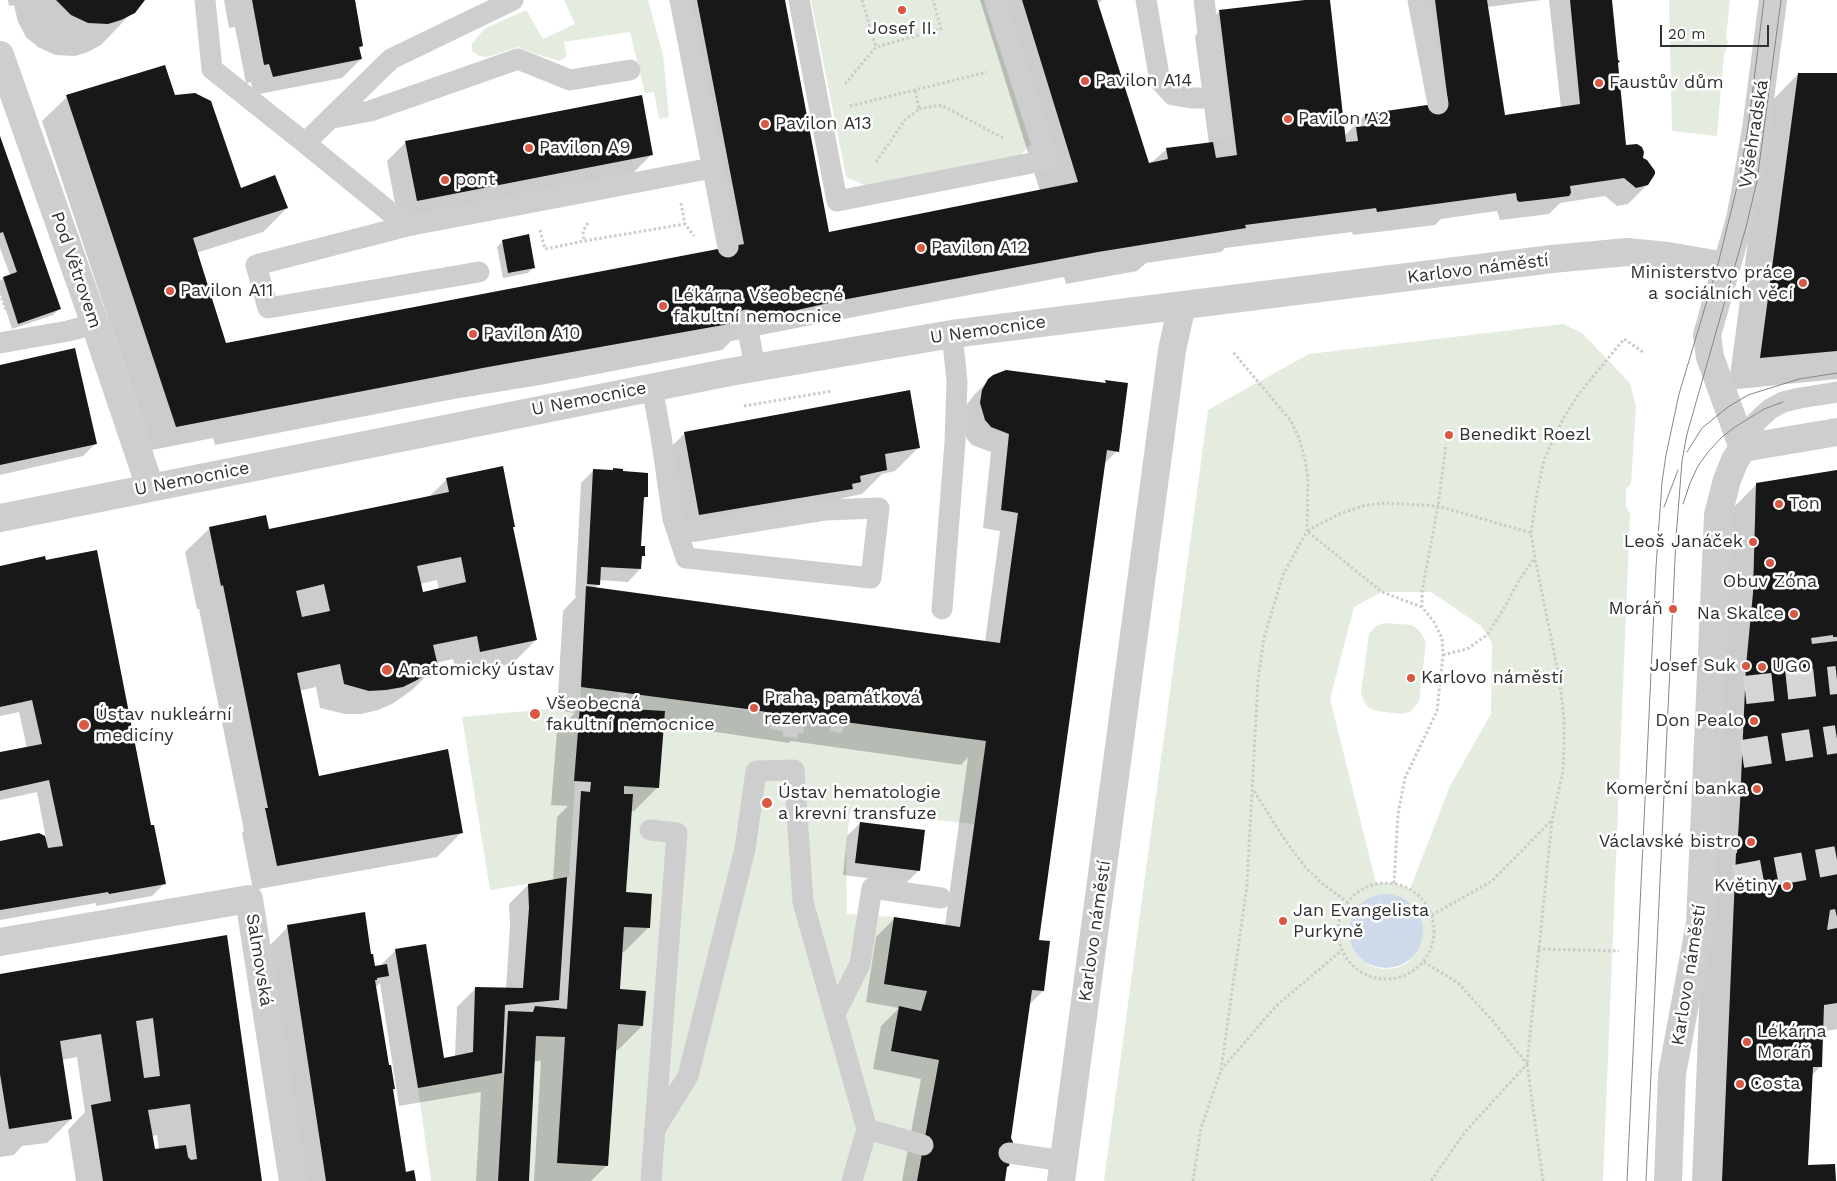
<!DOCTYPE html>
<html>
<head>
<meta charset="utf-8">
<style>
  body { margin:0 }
  #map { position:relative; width:1837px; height:1181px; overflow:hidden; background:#fff; font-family:"Work Sans",sans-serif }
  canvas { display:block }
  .scale { position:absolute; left:1660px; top:25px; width:109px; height:22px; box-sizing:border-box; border:2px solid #313131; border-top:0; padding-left:6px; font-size:15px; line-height:18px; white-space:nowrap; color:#313131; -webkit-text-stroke:4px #fff; paint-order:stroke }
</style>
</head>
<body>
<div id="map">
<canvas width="1837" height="1181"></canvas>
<div class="scale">20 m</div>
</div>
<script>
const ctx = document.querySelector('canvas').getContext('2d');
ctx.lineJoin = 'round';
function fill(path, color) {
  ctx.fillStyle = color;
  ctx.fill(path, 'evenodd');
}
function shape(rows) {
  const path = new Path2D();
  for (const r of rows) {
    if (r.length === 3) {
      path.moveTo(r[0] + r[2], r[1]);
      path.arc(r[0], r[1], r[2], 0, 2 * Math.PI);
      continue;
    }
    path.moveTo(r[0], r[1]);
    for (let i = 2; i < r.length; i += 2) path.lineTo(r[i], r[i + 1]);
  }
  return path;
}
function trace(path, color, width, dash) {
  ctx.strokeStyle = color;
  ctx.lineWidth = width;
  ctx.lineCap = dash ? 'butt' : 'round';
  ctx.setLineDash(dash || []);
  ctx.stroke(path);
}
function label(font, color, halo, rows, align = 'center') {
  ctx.font = font + ' "Work Sans",sans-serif';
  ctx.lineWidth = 5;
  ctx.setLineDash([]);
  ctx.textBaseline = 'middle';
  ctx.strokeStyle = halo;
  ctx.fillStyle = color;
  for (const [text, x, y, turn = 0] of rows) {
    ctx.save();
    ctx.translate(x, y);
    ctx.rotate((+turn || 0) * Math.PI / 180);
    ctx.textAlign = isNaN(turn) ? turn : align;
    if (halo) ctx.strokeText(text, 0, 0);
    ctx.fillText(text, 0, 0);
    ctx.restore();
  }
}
fill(shape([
  [564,0,648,0,663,55,669,117,659,119,654,92,645,93,630,32,564,42,567,56,560,61,533,53,518,47,488,57,479,56,472,51,472,44,484,29,526,10,543,39,575,24],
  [811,0,984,0,1031,144,1018,158,871,188,846,177],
  [1669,0,1730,0,1726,38,1728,42,1724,55,1717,136,1672,131],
  [1563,324,1582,333,1630,383,1636,407,1631,484,1626,489,1626,506,1630,514,1603,1181,1104,1181,1208,410,1309,354],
  [1382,592,1431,592,1481,626,1492,643,1491,714,1450,786,1410,889,1394,883,1376,883,1330,699,1354,607],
  [1394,895,1405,899,1414,907,1416,953,1407,963,1396,968,1383,969,1370,966,1348,936,1349,924,1353,913],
  [1385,623,1412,625,1419,630,1426,642,1419,702,1410,712,1401,714,1377,711,1369,708,1364,702,1361,693,1369,634,1376,626],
  [581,687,619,691,618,698,625,698,627,692,772,714,770,729,783,731,783,736,797,738,798,733,803,733,805,718,814,719,815,718,831,720,830,731,842,733,844,722,986,741,975,824,850,812,846,850,847,914,894,917,927,991,921,1011,899,1006,891,1050,939,1060,917,1181,529,1181,536,1036,565,1037,557,1163,608,1165,618,1024,643,1026,646,991,620,989,624,927,649,928,652,895,626,892,633,795,624,794,624,786,659,787,665,711,580,706,569,877,490,890,462,717,580,706],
  [505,1072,498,1181,431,1181,418,1088]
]), '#e4ece0');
fill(shape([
  [1386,931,37]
]), '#ced9ea');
fill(shape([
  [8,0,144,0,101,45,88,52,75,56,55,55,38,47,26,37,18,22,14,5,9,6],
  [224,0,353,0,362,46,359,49,361,59,342,78,254,95,251,82,246,83,235,27,229,28],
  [675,0,783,0,828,234,1040,191,980,0,1102,0,1097,5,1147,166,1167,149,1209,144,1195,36,1219,12,1315,0,1328,0,1344,136,1365,115,1428,106,1415,0,1542,0,1487,7,1504,117,1561,108,1549,0,1611,0,1625,146,1641,159,1647,185,1628,204,1617,206,1605,196,1560,203,1549,214,1526,217,1500,220,1497,211,1441,219,1435,225,1353,235,1352,232,1225,248,1221,252,1146,263,1137,271,1066,284,1064,277,817,324,731,341,722,350,540,385,454,399,215,445,213,438,152,450,42,121,67,97,164,67,174,96,240,190,287,208,263,232,196,253,225,346,723,249],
  [1798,74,1837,75,1837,379,1728,390,1766,107],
  [0,139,59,309,53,315,12,329,0,292,0,281,3,278,10,275,0,248],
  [406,142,652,154,633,173,398,219,387,161],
  [503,241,534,267,528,273,503,278,497,247],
  [0,366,95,444,83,456,0,475],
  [993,376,1104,384,1106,382,1117,451,1103,465,1038,941,1043,991,1029,1005,1003,1181,902,1181,921,1079,873,1069,881,1026,899,1008,866,1002,876,937,894,919,945,926,968,757,961,765,791,741,789,743,663,724,658,787,634,811,630,811,625,893,648,928,624,952,621,952,619,990,642,1026,618,1050,615,1050,607,1165,591,1181,534,1181,541,1061,533,1061,527,1181,476,1181,481,1092,399,1106,380,983,375,988,405,1173,415,1181,305,1181,264,951,288,927,370,956,374,968,379,967,396,950,443,1060,455,1057,457,1007,476,988,506,989,510,927,509,904,528,885,553,881,557,817,568,806,551,805,557,731,575,713,557,710,563,611,577,596,575,596,581,483,594,470,647,496,643,501,640,547,643,556,641,558,640,569,628,582,599,580,598,585,595,588,985,642,1000,531,983,528,991,452,972,445,967,439,962,422,963,410,974,395],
  [685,433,919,447,895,471,882,474,862,494,843,498,835,505,676,539,661,457],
  [1837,471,1837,1029,1822,1032,1821,1066,1811,1076,1807,1167,1835,1181,1692,1181,1704,886,1724,517,1756,485],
  [447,479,512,527,536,640,512,664,457,675,453,659,436,663,436,666,412,690,392,704,378,710,361,714,345,714,320,708,316,687,299,691,318,777,461,833,437,857,253,890,242,833,244,831,199,609,197,609,185,552,210,528,268,531,428,498],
  [437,580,439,589,422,593,420,584],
  [0,567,164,884,152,896,96,906,96,903,0,920,0,842,39,834,46,838,37,792,0,800,0,753,27,748,19,712,0,716],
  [860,823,919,870,906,883,843,875,847,836],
  [126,954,261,1181,76,1181,68,1130,85,1112,77,1057,62,1060,71,1119,47,1143,22,1146,14,1155,0,1157,0,975],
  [157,1135,159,1150,154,1152,151,1136]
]), '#0003');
fill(shape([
  [56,0,145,0,135,13,121,20,108,24,88,23,71,15],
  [252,0,355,0,363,46,359,47,362,59,273,77,269,64,264,65],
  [697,0,785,0,829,232,1078,182,1022,0,1097,0,1149,163,1168,159,1166,148,1213,142,1216,158,1237,155,1219,10,1305,0,1330,0,1346,142,1358,141,1356,127,1366,126,1365,114,1448,102,1435,0,1487,0,1505,115,1580,104,1570,0,1612,0,1618,60,1620,61,1618,63,1626,145,1637,144,1642,147,1644,152,1643,158,1647,160,1655,171,1655,174,1648,185,1636,188,1624,178,1570,186,1571,193,1569,196,1546,199,1519,202,1517,200,1516,193,1377,212,1376,208,1245,225,1246,228,1098,252,842,300,757,319,488,367,176,427,66,95,165,65,175,95,195,93,211,101,241,188,275,175,288,208,193,238,226,343,744,244],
  [1798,73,1837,73,1837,351,1760,358],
  [642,95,653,155,417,201,405,141],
  [0,136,61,309,18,324,3,277,17,272,3,232,0,233],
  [529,234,535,268,508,273,502,240],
  [75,348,97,444,0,465,0,365],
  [1006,370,1106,383,1105,380,1128,383,1119,452,1107,450,1039,940,1050,941,1044,991,1032,990,1011,1138,1013,1142,1009,1166,1007,1167,1005,1181,917,1181,939,1060,891,1051,899,1006,921,1011,927,991,884,984,894,917,960,927,986,741,815,718,814,720,754,710,581,687,586,586,1000,643,1018,513,1001,510,1009,434,991,427,985,420,980,403,982,390,988,379,993,375],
  [910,390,920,448,885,454,887,470,860,476,861,482,852,484,853,489,699,515,684,432],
  [503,466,515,527,513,527,537,640,480,652,477,636,433,645,438,666,417,680,403,687,386,690,369,691,344,684,340,664,297,673,319,776,448,749,463,833,277,866,265,808,268,808,223,585,221,586,209,527,266,515,269,529,449,492,446,478],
  [461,557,466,582,423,592,417,566],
  [324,584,330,611,302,617,296,591],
  [613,468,623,469,623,471,648,473,648,497,644,497,641,546,645,546,645,556,642,556,641,569,601,567,600,585,587,584,593,469,613,470],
  [1837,470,1837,637,1833,637,1833,635,1811,638,1812,644,1837,641,1837,917,1835,909,1830,910,1827,930,1837,928,1837,1003,1824,1005,1822,1067,1813,1067,1808,1165,1835,1164,1836,1181,1722,1181,1736,853,1737,853,1740,803,1746,666,1753,593,1756,483],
  [97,550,151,825,154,825,166,884,109,894,108,892,0,910,0,841,39,833,45,836,48,848,63,846,49,780,0,791,0,752,42,744,32,700,0,707,0,566,45,556,46,560],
  [580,706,665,711,659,788,624,786,624,794,633,794,626,892,652,894,650,928,624,927,620,989,646,991,643,1026,618,1024,608,1166,557,1163,565,1037,536,1036,529,1181,498,1181,508,1011,533,1012,535,1006,567,1009,581,791,590,792,591,782,574,781],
  [860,822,925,830,920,871,855,863],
  [567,877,559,1000,505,1005,502,1073,418,1088,395,949,426,944,444,1058,473,1052,475,987,523,988,529,908,528,884],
  [365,912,371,954,373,954,375,966,387,964,389,976,377,978,377,980,375,980,389,1065,391,1065,395,1089,393,1089,406,1172,414,1170,416,1181,326,1181,287,925],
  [227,935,262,1181,103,1181,91,1105,111,1101,101,1034,60,1041,72,1119,9,1129,0,1074,0,974],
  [153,1018,160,1076,144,1078,136,1021],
  [190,1104,197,1159,191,1160,188,1157,186,1145,155,1149,148,1110]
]), '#181818');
trace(shape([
  [1745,690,1837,680],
  [1742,754,1837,739],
  [1735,879,1837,860]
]), '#d6d6d6', 28, [28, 14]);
trace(shape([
  [862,0,876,47],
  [845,84,876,47,941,29,933,0],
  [850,106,987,72],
  [919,109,941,105,1003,138],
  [876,162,905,120,919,109,915,90],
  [1546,199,1546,206],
  [681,203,685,224,694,236],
  [588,223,583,231,584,241,685,224],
  [540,230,545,249,584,241],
  [0,293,6,311],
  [786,322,860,302],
  [744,406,832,391],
  [1422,607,1382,592,1307,531,1339,514,1366,505,1385,503,1438,506,1531,533],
  [1443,655,1467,649,1487,635,1504,608,1518,582,1534,559],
  [1254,791,1285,840,1305,867,1323,884,1347,902],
  [1386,931,48],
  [1394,883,1398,814,1405,778,1437,711,1443,655,1442,638,1434,622,1422,607,1422,592,1438,506,1446,444],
  [1432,915,1492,881,1551,821],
  [1538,949,1619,951],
  [1424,962,1458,983,1492,1020,1527,1064,1465,1132,1431,1181],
  [1221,1070,1276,1006,1341,951],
  [1193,1181,1201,1128,1221,1070,1247,885,1258,679,1264,638,1283,575,1307,531,1308,478,1305,459,1299,438,1291,421,1233,352],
  [1543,1181,1527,1064,1552,821,1563,771,1564,747,1564,717,1559,677,1535,558,1531,533,1537,493,1544,460,1564,417,1578,395,1624,339,1643,352]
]), '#cbcbcb', 3, [2.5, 2.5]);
trace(shape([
  [205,0,212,69,305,143,391,59,513,0],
  [680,0,728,247],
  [799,0,837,201,1047,160,995,0],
  [1146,0,1160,81,1173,95,1191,98,1216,98],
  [1204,0,1220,130],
  [1418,0,1438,104],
  [333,118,370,111,518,59,570,80,630,70],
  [305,143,407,226],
  [479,272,268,308,256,265,407,226,712,168],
  [746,320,755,367],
  [0,343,68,331,95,324],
  [652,387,661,436,673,519,686,558,871,578,879,508,826,510,678,534],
  [1743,448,1756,422,1770,409,1783,402,1800,398,1837,392],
  [942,609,955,442,957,381,952,334],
  [650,830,677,833,651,1181],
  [835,1014,860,964,872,888,941,898],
  [654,1131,688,1076,745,849,756,771,794,770,803,902,867,1129,923,1145],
  [1009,1153,1064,1161],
  [852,1181,867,1129]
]), '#cecece', 21);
trace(shape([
  [0,55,95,324,150,487],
  [1743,448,1837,432],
  [0,518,730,372,952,334,1552,259,1627,252,1668,256,1726,266],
  [0,942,249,899,293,1181],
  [1061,1181,1172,350,1182,305]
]), '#cecece', 28);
trace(shape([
  [1668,1181,1672,1074,1700,923,1718,515,1727,480,1735,460,1743,448,1710,357,1707,335,1740,219,1745,193,1756,129,1773,0]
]), '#cecece', 28);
trace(shape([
  [1687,452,1702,428,1728,407,1748,395,1799,379,1837,373],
  [1683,504,1690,483,1698,466,1708,452,1722,437,1735,427,1764,409,1783,402],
  [1664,507,1678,470],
  [1627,1181,1656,567,1662,482,1666,455,1679,394,1718,264,1740,175,1748,128,1764,0],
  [1646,1181,1676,538,1682,461,1687,434,1746,227,1757,181,1781,0]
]), '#868686', 1);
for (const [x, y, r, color] of [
  [902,10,5,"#d85843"],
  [1085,81,5,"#d85843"],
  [1599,83,5,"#d85843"],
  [1288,119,5,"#d85843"],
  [765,124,5,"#d85843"],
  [529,148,5,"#d85843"],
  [445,180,5,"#d85843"],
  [921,248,5,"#d85843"],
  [1803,283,5,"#d85843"],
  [170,291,5,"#d85843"],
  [663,306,5,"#d85843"],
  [473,334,5,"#d85843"],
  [1449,435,5,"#d85843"],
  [1779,504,5,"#d85843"],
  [1753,542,5,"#d85843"],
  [1770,563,5,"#d85843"],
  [1673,609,5,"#d85843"],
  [1794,614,5,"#d85843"],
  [1746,666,5,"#d85843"],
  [1762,667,5,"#d85843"],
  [387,670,6,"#d85843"],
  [1411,678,5,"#d85843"],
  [754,708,5,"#d85843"],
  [535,714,6,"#d85843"],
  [1754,721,5,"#d85843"],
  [84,725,6,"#d85843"],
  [1757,789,5,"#d85843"],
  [767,803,6,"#d85843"],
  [1751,842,5,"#d85843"],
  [1787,886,5,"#d85843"],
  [1283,921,5,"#d85843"],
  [1747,1042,5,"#d85843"],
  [1740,1084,5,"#d85843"]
]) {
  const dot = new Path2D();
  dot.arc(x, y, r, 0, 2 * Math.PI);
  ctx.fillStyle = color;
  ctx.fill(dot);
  trace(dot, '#fff', 2);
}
label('18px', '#313131', '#fff', [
  ["Josef II.",902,29,"center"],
  ["Pavilon A14",1095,81],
  ["Faustův dům",1609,83],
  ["Pavilon A2",1298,119],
  ["Pavilon A13",775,124],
  ["Pavilon A9",539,148],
  ["pont",455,180],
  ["Pavilon A12",931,248],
  ["Ministerstvo práce",1793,273,"right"],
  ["a sociálních věcí",1793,294,"right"],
  ["Pavilon A11",180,291],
  ["Lékárna Všeobecné",673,296],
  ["fakultní nemocnice",673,317],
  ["Pavilon A10",483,334],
  ["Benedikt Roezl",1459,435],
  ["Ton",1789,504],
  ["Leoš Janáček",1743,542,"right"],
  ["Obuv Zóna",1770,582,"center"],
  ["Moráň",1663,609,"right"],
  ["Na Skalce",1784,614,"right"],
  ["Josef Suk",1736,666,"right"],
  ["UGO",1772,667],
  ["Anatomický ústav",398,670],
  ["Karlovo náměstí",1421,678],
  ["Praha, památková",764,698],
  ["rezervace",764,719],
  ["Všeobecná",546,704],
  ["fakultní nemocnice",546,725],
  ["Ústav nukleární",95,715],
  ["medicíny",95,736],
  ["Don Pealo",1744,721,"right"],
  ["Komerční banka",1747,789,"right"],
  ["Ústav hematologie",778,793],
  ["a krevní transfuze",778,814],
  ["Václavské bistro",1741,842,"right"],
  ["Květiny",1777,886,"right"],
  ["Jan Evangelista",1293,911],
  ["Purkyně",1293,932],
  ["Lékárna",1757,1032],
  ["Moráň",1757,1053],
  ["Costa",1750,1084]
], 'left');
label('18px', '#313131', '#fff', [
  ["Vyšehradská",1754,134,-81],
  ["Karlovo náměstí",1478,269,-7],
  ["Pod Větrovem",76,270,71],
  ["U Nemocnice",988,330,-8],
  ["U Nemocnice",589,399,-11],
  ["U Nemocnice",192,479,-11],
  ["Karlovo náměstí",1095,931,-82],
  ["Salmovská",259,960,81],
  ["Karlovo náměstí",1689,975,-81]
]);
</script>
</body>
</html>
